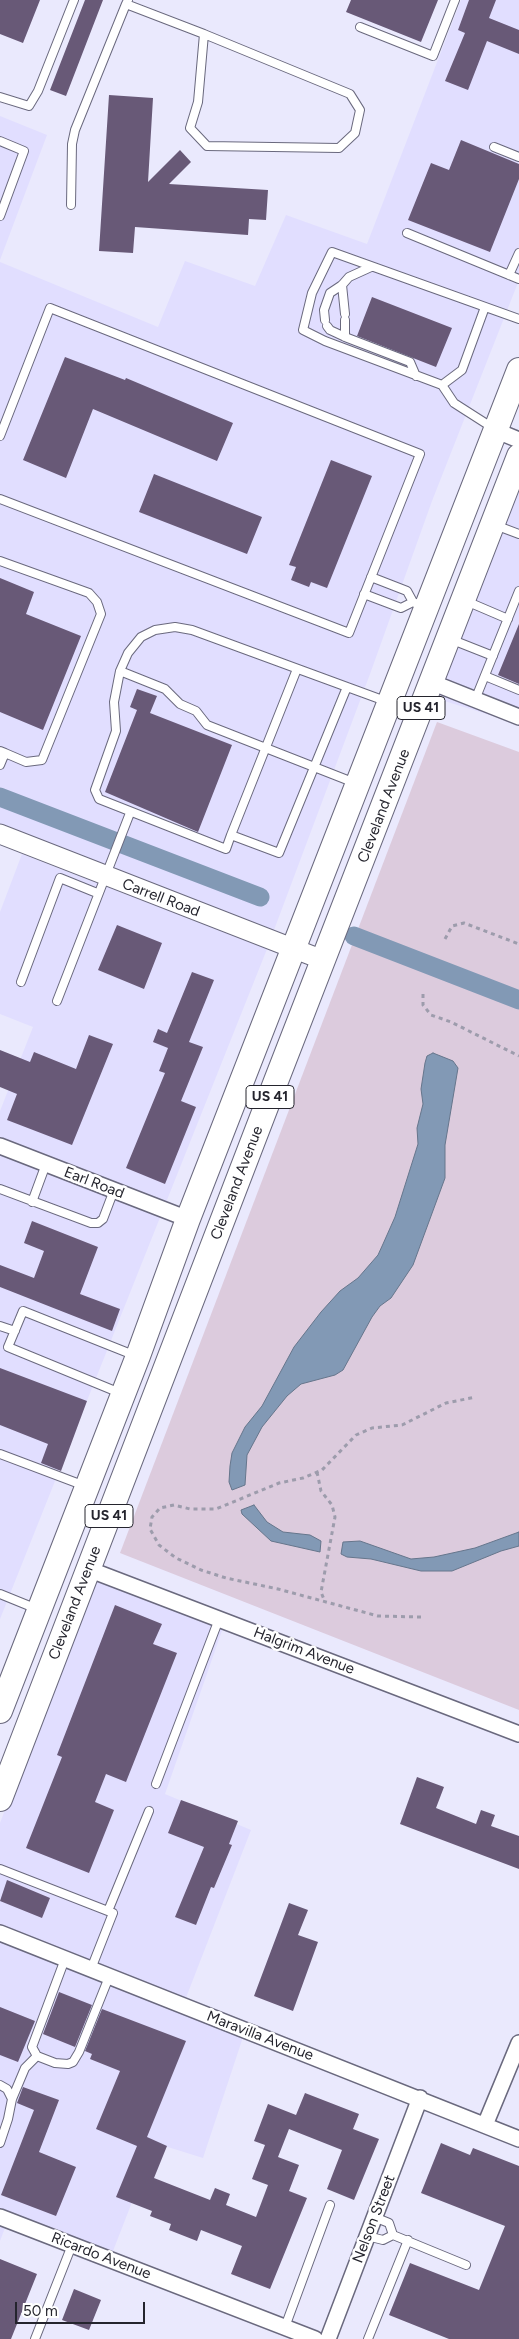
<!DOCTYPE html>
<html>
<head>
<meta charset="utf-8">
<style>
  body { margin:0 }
  #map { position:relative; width:519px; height:2339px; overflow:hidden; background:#eae9fd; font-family:Figtree,sans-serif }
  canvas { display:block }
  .scale { position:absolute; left:15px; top:2302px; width:130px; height:22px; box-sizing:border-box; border:2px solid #24242d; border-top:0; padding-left:6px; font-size:15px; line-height:18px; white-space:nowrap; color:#24242d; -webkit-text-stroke:4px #fff; paint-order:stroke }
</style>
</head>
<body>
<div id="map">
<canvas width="519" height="2339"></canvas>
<div class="scale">50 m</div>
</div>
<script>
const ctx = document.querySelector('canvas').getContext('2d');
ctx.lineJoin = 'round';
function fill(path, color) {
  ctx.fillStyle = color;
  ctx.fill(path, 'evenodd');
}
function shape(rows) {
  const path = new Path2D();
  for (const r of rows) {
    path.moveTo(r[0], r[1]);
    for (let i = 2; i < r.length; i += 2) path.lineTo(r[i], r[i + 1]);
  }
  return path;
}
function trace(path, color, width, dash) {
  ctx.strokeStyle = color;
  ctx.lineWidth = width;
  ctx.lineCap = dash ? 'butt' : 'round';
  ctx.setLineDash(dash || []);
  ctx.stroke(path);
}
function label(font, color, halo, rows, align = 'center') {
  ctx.font = font + ' Figtree,sans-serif';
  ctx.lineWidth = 5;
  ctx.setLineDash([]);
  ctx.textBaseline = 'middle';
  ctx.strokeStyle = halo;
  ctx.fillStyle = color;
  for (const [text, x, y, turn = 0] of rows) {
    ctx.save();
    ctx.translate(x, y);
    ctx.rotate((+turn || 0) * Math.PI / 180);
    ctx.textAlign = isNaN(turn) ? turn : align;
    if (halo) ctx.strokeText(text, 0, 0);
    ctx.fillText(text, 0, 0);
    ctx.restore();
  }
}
fill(shape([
  [461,0,519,0,519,280,432,501,370,674,274,930,0,824,0,262,158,327,185,261,255,286,286,215,367,244],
  [0,116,47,135,0,260],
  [519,489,519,724,438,699],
  [22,854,267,949,0,1619,0,1111,33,1027,0,1014,0,912],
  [98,1574,225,1622,165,1794,251,1830,182,2008,244,2034,203,2158,155,2143,113,2251,9,2217,0,2241,0,1823,67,1646]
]), '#e1deff');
fill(shape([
  [437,722,519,752,519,1710,120,1553]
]), '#dccbdd');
const water = shape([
  [433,1053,453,1061,458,1068,445,1145,445,1178,413,1265,391,1298,380,1306,372,1317,343,1370,335,1375,301,1384,287,1396,262,1427,247,1455,245,1485,232,1490,229,1482,230,1466,232,1453,245,1427,262,1406,294,1347,321,1312,340,1291,358,1278,378,1255,383,1244,395,1217,418,1144,417,1128,423,1104,421,1089,425,1063,427,1056,433,1053],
  [254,1505,267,1522,283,1532,310,1535,321,1541,320,1552,271,1541,242,1514,241,1510,254,1505],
  [519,1532,519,1546,501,1551,452,1571,421,1571,371,1559,347,1557,341,1554,343,1542,360,1541,411,1559,434,1557,475,1548,519,1532]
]);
fill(water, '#8299b5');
trace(water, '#66768c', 1);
trace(shape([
  [0,797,260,897],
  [354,936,519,1000]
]), '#8299b5', 19);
fill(shape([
  [0,0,40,0,23,43,0,34],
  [85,0,103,0,66,96,50,90],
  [351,0,438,0,421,42,346,12],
  [469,0,496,0,489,18,519,30,519,54,487,41,468,90,445,81,465,33,458,30],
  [109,95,153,98,148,182,180,150,191,162,169,184,268,190,266,220,249,219,248,235,135,227,133,253,99,251],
  [461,140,519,164,519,179,490,252,408,220,431,163,449,170],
  [372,297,452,328,436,367,357,336],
  [65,357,125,380,126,378,233,423,217,461,93,409,66,478,23,460],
  [331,460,372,476,327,588,311,582,309,587,291,580,296,567,289,565],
  [154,474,262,517,247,554,139,512],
  [0,578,34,592,26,614,81,636,43,730,0,712],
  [519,624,519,684,498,675],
  [137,689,157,696,150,713,232,745,198,832,105,792,137,710,130,707],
  [117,925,162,943,144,989,98,970],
  [192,972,214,980,189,1042,203,1047,181,1101,196,1107,165,1184,126,1168,165,1073,159,1071,168,1048,153,1042,158,1029,167,1033],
  [89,1035,113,1044,72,1145,7,1120,17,1094,0,1087,0,1050,30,1062,34,1052,76,1069],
  [32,1221,98,1247,80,1294,120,1309,112,1331,0,1287,0,1265,34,1278,44,1251,24,1243],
  [0,1368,87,1401,61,1471,41,1463,48,1444,0,1425],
  [115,1605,162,1624,153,1644,177,1653,126,1782,106,1774,95,1802,114,1810,89,1873,26,1848,62,1757,57,1755],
  [417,1777,444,1787,436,1808,476,1824,481,1810,495,1815,491,1826,519,1836,519,1869,400,1824],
  [181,1800,238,1821,229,1844,232,1845,214,1888,211,1887,196,1925,175,1917,204,1847,168,1833],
  [7,1880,50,1898,42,1918,0,1901],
  [289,1903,308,1910,298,1935,318,1942,293,2011,254,1996],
  [59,1992,92,2005,75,2047,43,2034],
  [0,2007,35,2021,18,2062,0,2055],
  [102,2009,186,2041,147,2137,167,2146,154,2178,210,2200,215,2188,230,2194,226,2205,256,2217,268,2185,252,2179,265,2145,254,2141,268,2104,296,2115,305,2093,359,2114,353,2129,379,2139,354,2200,327,2189,342,2150,289,2129,278,2157,299,2165,289,2191,307,2198,270,2289,231,2274,242,2246,201,2230,197,2241,169,2230,171,2224,150,2216,152,2211,116,2197,137,2146,96,2129,120,2071,90,2059,92,2054,85,2051],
  [23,2087,59,2100,39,2152,76,2167,56,2216,1,2195,34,2110,17,2103],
  [441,2143,470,2155,473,2148,519,2166,519,2339,449,2339,389,2315,410,2263,479,2290,505,2226,421,2193],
  [0,2259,37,2274,11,2339,0,2339],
  [74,2289,101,2300,89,2330,62,2320]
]), '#685977');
const service = shape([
  [128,0,126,4,204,34,350,94,360,110,355,133,339,148,207,146,190,128,198,102,204,34],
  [360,27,433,56,455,0],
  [0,97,29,106,38,91,74,0],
  [0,141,24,151,0,216],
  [494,147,519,157],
  [71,205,72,144,75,130,126,4],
  [407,233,519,279],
  [509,275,519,253],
  [342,285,345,314],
  [325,320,324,310,330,293,342,285,349,277,371,267],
  [327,326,330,330,345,337,410,362,416,376],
  [345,337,345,320],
  [442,385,462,370,485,307],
  [493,428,454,403,442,385,325,341,303,330,312,293,332,252,519,319],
  [0,436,50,308,420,454,349,633,0,499],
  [495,525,519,534],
  [0,561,89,593,97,602,101,614,42,760,26,762,5,753],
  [371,577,407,591,413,602,424,607],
  [364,594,401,608,413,602],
  [466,601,508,619],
  [450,639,493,656],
  [120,671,165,689,180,704,196,711,207,725,355,783],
  [485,676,519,690],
  [347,687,279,853,231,835,226,849,99,799,95,790,116,731,114,702,120,671,128,653,141,637,155,630,175,627,192,630,388,702],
  [475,700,519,591],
  [0,751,5,753,0,765],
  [231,835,297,669],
  [21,982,60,878,97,893],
  [57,1001,130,813],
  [0,1189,91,1223,98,1223,103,1219,114,1190],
  [32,1202,46,1164],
  [0,1326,15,1331],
  [120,1393,8,1347,23,1311,136,1356],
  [0,1454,85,1486],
  [0,1594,37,1609],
  [156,1784,219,1619],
  [0,1869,113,1913,91,1969],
  [108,1911,149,1811],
  [65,1959,32,2047,37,2056,55,2063,68,2064,73,2062,79,2052,109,1977],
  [0,2085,7,2089,12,2099],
  [0,2143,8,2119,12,2099,25,2068,37,2056],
  [374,2217,389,2223,393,2235],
  [367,2236,383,2240,393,2235,466,2265],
  [285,2327,330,2205],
  [35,2339,72,2245],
  [368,2339,408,2240]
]);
const minor = shape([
  [497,431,519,440],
  [431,682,519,717],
  [0,1146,188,1219],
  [88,1569,519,1734],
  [0,1933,519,2139],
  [485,2125,519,2043],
  [0,2217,315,2339],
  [328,2339,420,2098]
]);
const tertiary = shape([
  [0,834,323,960]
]);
const primary = shape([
  [0,1711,138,1356,188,1219,519,370],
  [0,1799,276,1081,519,456]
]);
trace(service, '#6a697e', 10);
trace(minor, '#6a697e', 18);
trace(tertiary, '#6a697e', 21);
trace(primary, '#6a697e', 26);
trace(shape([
  [445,939,452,926,464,923,519,944],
  [423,994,423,1005,431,1015,451,1022,519,1056],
  [317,1472,321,1491,332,1505,335,1517,321,1592,325,1602],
  [421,1617,378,1616,278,1589,226,1578,201,1570,176,1558,159,1545,150,1529,152,1517,160,1508,174,1505,190,1509,216,1509,279,1483,303,1478,322,1470,356,1435,372,1428,402,1425,446,1403,476,1397]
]), '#9d9cac', 3, [4, 4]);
trace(service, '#fff', 8);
trace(minor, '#fff', 15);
trace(tertiary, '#fff', 19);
trace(primary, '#fff', 24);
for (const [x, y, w] of [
  [421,708,48],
  [270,1097,48],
  [109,1516,48]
]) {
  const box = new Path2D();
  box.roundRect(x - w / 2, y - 11.5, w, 23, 4);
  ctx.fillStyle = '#fff';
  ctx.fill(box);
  trace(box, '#24242d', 1);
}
label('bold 14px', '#24242d', null, [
  ["US 41",421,708],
  ["US 41",270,1097],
  ["US 41",109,1516]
]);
label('15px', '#24242d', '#fff', [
  ["Cleveland Avenue",384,806,-69],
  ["Carrell Road",161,898,21],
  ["Earl Road",94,1183,21],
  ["Cleveland Avenue",237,1183,-69],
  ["Cleveland Avenue",75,1603,-69],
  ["Halgrim Avenue",304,1651,21],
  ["Maravilla Avenue",260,2036,21],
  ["Nelson Street",374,2219,-69],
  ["Ricardo Avenue",101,2256,21]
]);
</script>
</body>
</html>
